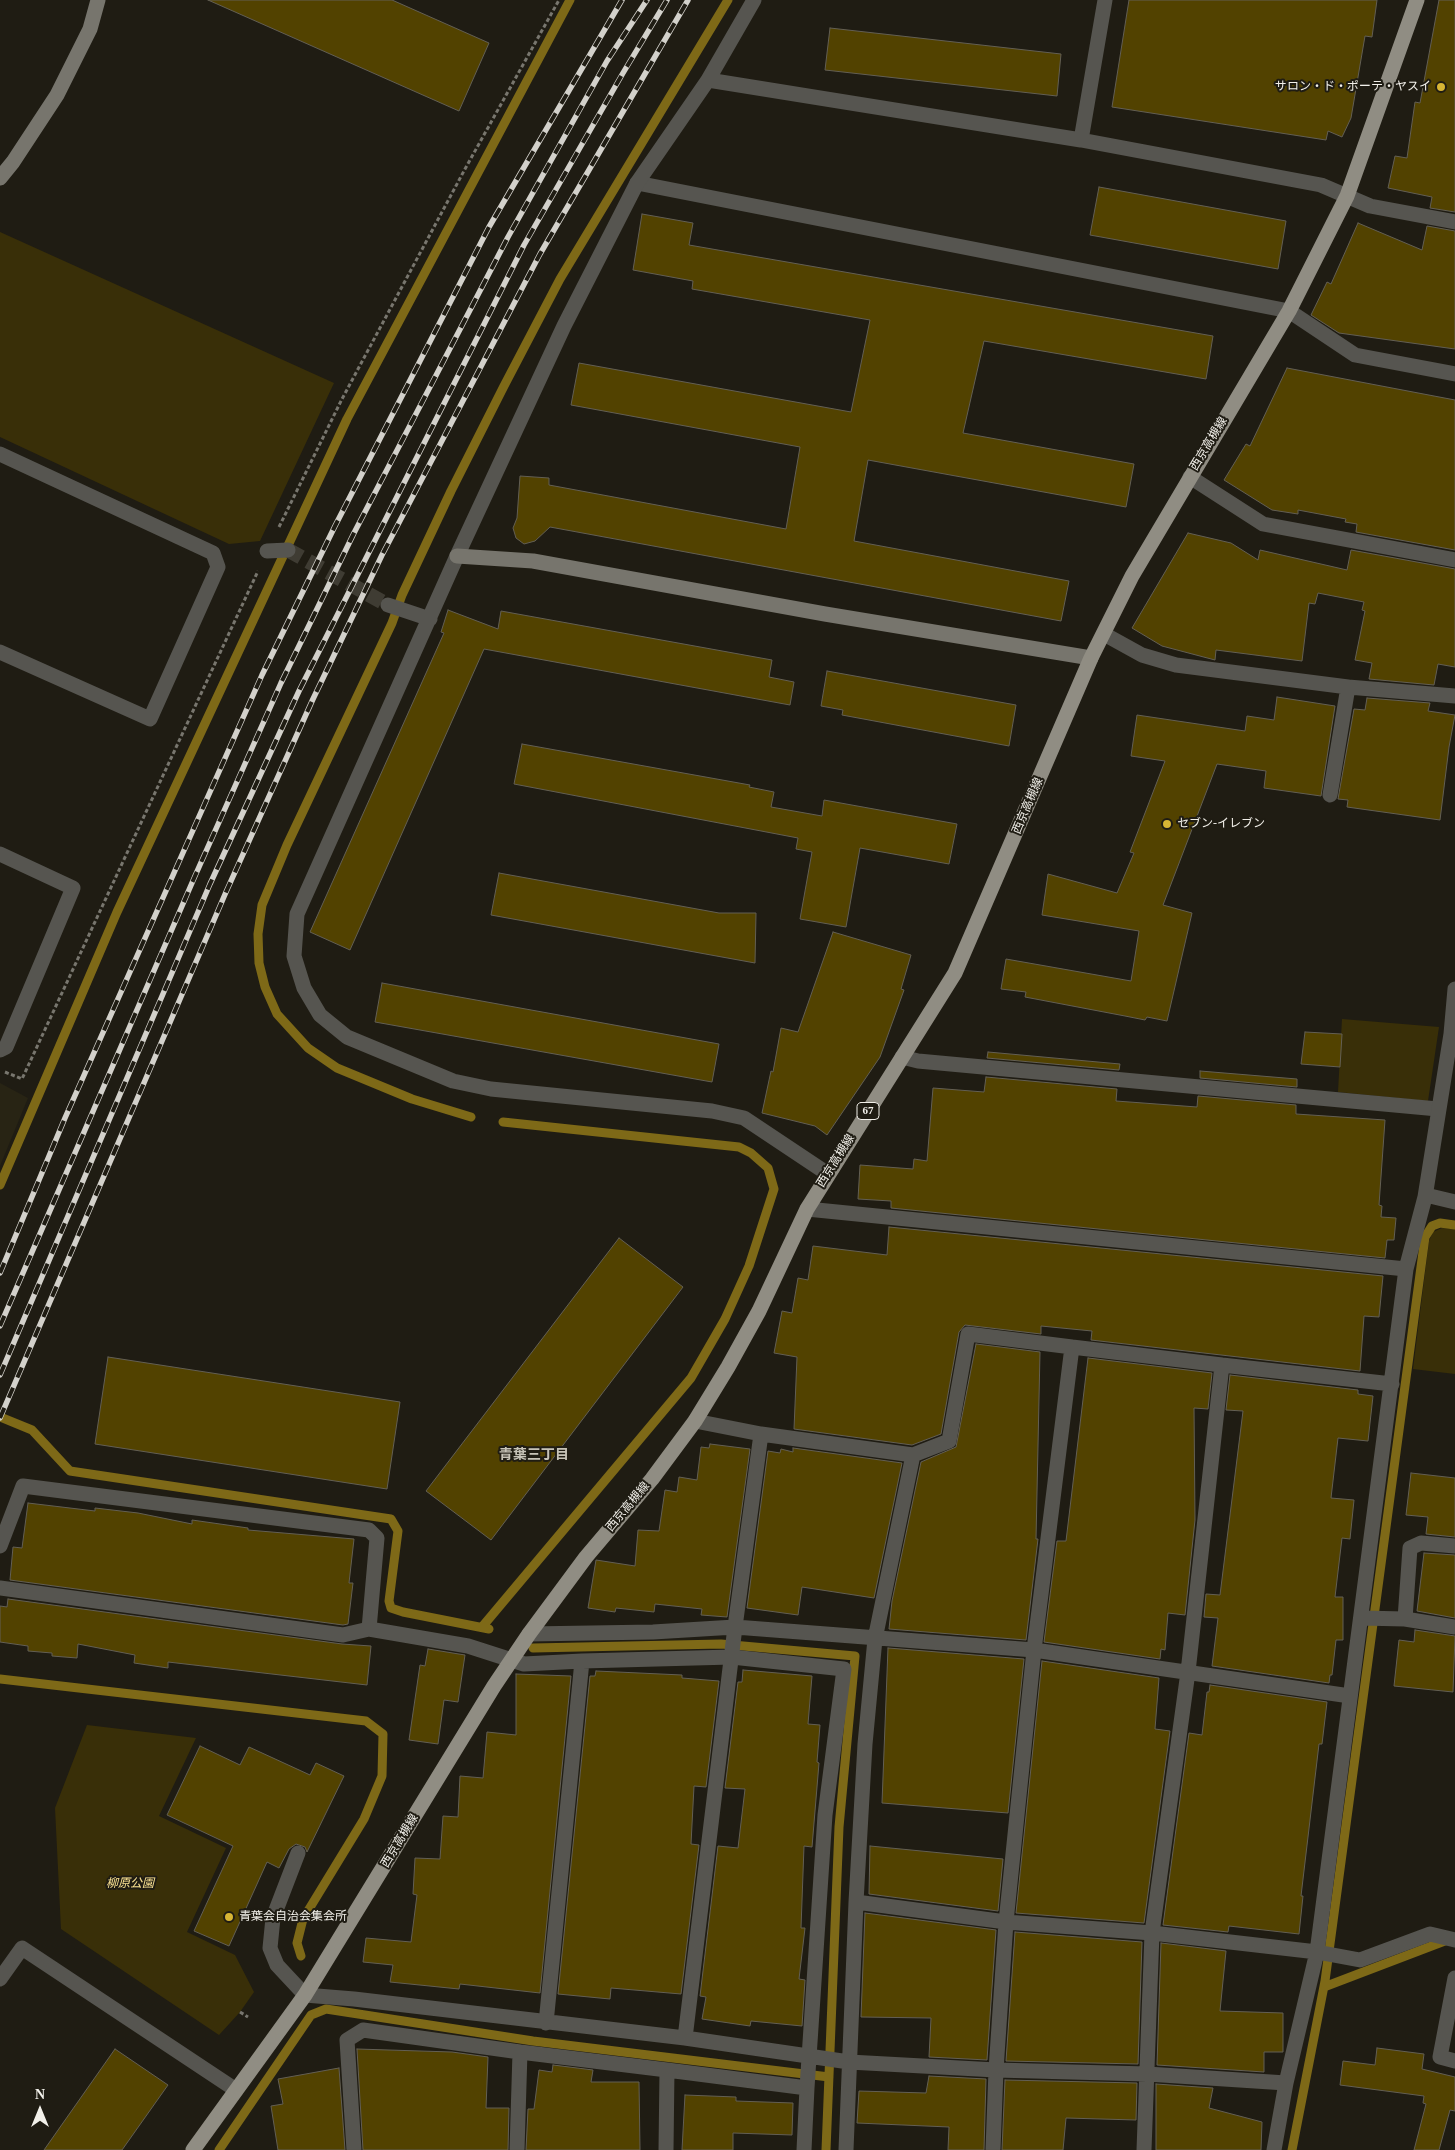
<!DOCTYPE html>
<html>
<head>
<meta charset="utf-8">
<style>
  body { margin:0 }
  #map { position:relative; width:1455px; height:2150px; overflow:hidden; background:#1f1c13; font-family:"Times New Roman",serif }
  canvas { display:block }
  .north { position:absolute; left:15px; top:2085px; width:50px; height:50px; -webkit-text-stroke:4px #1f1c13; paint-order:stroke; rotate:0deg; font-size:14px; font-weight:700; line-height:20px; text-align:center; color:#f2f0ea }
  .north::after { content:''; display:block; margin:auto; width:18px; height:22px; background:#f2f0ea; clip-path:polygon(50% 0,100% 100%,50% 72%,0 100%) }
</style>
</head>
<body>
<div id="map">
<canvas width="1455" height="2150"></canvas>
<div class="north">N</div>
</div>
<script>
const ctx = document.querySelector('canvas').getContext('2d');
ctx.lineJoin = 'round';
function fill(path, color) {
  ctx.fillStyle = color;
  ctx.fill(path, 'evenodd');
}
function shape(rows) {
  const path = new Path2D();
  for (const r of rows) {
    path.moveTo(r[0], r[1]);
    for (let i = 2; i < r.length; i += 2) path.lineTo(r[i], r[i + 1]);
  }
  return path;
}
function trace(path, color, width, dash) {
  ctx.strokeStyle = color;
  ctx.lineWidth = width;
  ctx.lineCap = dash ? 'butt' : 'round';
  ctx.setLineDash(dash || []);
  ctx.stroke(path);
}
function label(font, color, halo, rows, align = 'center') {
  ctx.font = font + ' "Times New Roman","Noto Sans JP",serif';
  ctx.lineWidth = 4;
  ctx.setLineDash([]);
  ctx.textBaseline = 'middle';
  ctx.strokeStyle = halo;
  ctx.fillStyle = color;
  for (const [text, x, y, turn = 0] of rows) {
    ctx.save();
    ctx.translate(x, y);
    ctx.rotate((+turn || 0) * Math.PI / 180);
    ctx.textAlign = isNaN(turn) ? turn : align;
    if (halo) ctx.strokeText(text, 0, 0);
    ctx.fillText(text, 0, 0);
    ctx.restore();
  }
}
fill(shape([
  [0,1083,28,1098,0,1166]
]), '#282414');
fill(shape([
  [0,232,334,383,260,541,229,544,0,437],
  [1342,1019,1439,1027,1428,1101,1338,1092],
  [1442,1228,1455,1229,1455,1374,1413,1369,1429,1241,1433,1232],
  [87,1725,196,1738,159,1816,226,1848,187,1932,235,1955,254,1992,240,2012,219,2035,61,1929,55,1808]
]), '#392f08');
trace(shape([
  [471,1117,412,1099,337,1068,308,1048,277,1014,265,987,259,963,258,934,262,905,287,845,392,623,402,595,451,491,504,386,560,279,728,0],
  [0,1185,117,912,347,419,570,0],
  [0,1417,32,1430,70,1471,391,1519,398,1531,389,1601,391,1608,403,1612,489,1629],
  [482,1627,691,1378,725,1319,749,1266,774,1189,768,1168,751,1153,739,1147,503,1122],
  [533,1648,721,1644,855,1656,839,1827,826,2150],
  [0,1679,366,1721,383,1734,382,1776,364,1819,303,1919,297,1943,301,1956],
  [1324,1987,1450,1939],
  [219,2150,311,2015,326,2009,533,2041,829,2077],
  [1292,2150,1325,1981,1425,1237,1432,1226,1440,1223,1455,1225]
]), '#7e6917', 9);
const building = shape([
  [208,0,392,0,489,43,459,111,208,0],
  [1129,0,1377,0,1372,37,1365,36,1351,118,1342,137,1328,131,1326,140,1112,107,1129,0],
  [1439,0,1455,0,1455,212,1430,208,1432,197,1388,188,1395,156,1407,158,1415,102,1420,103,1439,0],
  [830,28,1061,54,1057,96,825,70,830,28],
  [1099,187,1286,221,1278,269,1090,235,1099,187],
  [642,214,693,223,689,245,1213,336,1206,379,984,341,963,433,1134,464,1126,507,868,460,854,541,1069,581,1061,621,550,527,535,541,524,544,516,538,513,528,517,518,520,476,549,478,549,485,786,529,800,447,571,405,579,363,851,412,870,320,692,289,693,281,633,270,642,214],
  [1358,223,1422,250,1427,226,1455,231,1455,349,1339,333,1311,315,1327,282,1331,284,1358,223],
  [1287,368,1455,400,1455,550,1356,532,1357,524,1345,522,1346,519,1298,510,1298,514,1272,510,1224,480,1246,444,1250,446,1287,368],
  [1188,533,1231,543,1258,560,1260,550,1347,570,1351,550,1455,569,1455,667,1438,664,1434,685,1369,679,1372,663,1355,660,1365,611,1362,610,1364,602,1318,593,1315,604,1309,603,1302,661,1216,650,1215,660,1162,646,1132,628,1188,533],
  [448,610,498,629,501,611,772,660,769,677,794,682,790,705,484,649,350,950,310,932,444,633,441,632,448,610],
  [827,671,1016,705,1009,746,842,715,843,710,821,706,827,671],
  [1277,697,1335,706,1321,796,1264,788,1266,771,1217,764,1163,905,1192,913,1167,1021,1147,1017,1145,1020,1125,1016,1025,997,1026,992,1001,989,1006,959,1131,981,1139,931,1042,915,1048,874,1117,893,1134,853,1130,852,1165,761,1131,756,1137,715,1245,731,1247,716,1274,720,1277,697],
  [1367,698,1430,703,1428,711,1455,715,1449,747,1440,820,1347,807,1348,800,1338,799,1354,709,1365,710,1367,698],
  [522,744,750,785,749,787,774,792,771,807,822,816,824,800,957,824,949,864,860,848,846,927,800,919,812,852,796,849,798,838,514,784,522,744],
  [499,873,719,913,756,913,755,963,491,915,499,873],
  [833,932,911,955,901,989,904,990,880,1057,827,1135,815,1126,762,1113,771,1071,773,1072,781,1028,798,1032,833,932],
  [382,983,719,1044,712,1082,375,1022,382,983],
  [1305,1032,1342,1034,1340,1067,1301,1064,1305,1032],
  [988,1052,1120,1064,1119,1070,987,1058,988,1052],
  [1200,1071,1297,1079,1297,1087,1200,1078,1200,1071],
  [986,1077,1117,1089,1116,1101,1197,1107,1198,1096,1296,1105,1296,1114,1385,1120,1379,1205,1382,1206,1381,1217,1396,1218,1394,1240,1387,1240,1385,1258,891,1208,891,1201,858,1199,860,1165,913,1169,914,1159,927,1161,933,1088,984,1092,986,1077],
  [889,1227,1383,1276,1379,1317,1364,1316,1360,1371,1091,1340,1092,1331,1041,1326,1041,1334,965,1325,959,1332,941,1434,912,1445,794,1429,797,1357,774,1353,782,1311,792,1313,798,1278,808,1280,813,1246,887,1255,889,1227],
  [619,1238,683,1287,491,1540,426,1491,619,1238],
  [976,1344,1040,1352,1036,1539,1038,1539,1026,1640,889,1629,892,1601,921,1462,956,1447,976,1344],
  [108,1357,400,1402,387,1489,95,1444,108,1357],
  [1088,1358,1212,1373,1208,1409,1194,1408,1195,1520,1185,1615,1168,1613,1165,1650,1161,1649,1160,1659,1044,1642,1057,1541,1066,1541,1088,1358],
  [1230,1375,1358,1390,1358,1394,1373,1396,1368,1441,1338,1438,1331,1498,1354,1500,1350,1539,1342,1538,1335,1597,1343,1597,1343,1640,1336,1640,1332,1675,1330,1675,1329,1683,1212,1666,1218,1618,1204,1617,1206,1594,1220,1595,1243,1411,1226,1410,1230,1375],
  [710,1444,750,1449,727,1617,701,1615,702,1609,655,1604,654,1612,616,1608,615,1612,588,1608,596,1560,635,1566,638,1530,659,1531,665,1490,677,1492,679,1477,697,1480,701,1447,709,1448,710,1444],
  [793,1448,902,1463,874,1598,802,1587,798,1615,747,1608,768,1451,780,1453,781,1449,793,1452,793,1448],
  [1411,1473,1455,1478,1455,1537,1426,1534,1428,1517,1406,1515,1411,1473],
  [28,1503,95,1511,95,1508,138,1513,192,1524,192,1520,248,1528,248,1530,354,1539,349,1583,353,1583,348,1624,343,1625,10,1580,13,1547,22,1548,28,1503],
  [1424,1553,1455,1555,1455,1618,1417,1611,1424,1553],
  [8,1599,342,1644,371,1646,367,1685,168,1662,168,1668,134,1663,135,1655,78,1644,77,1658,52,1656,52,1653,28,1651,28,1646,0,1642,0,1606,7,1607,8,1599],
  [1415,1630,1455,1636,1453,1692,1394,1686,1399,1640,1414,1642,1415,1630],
  [888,1648,1024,1659,1008,1813,882,1803,888,1648],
  [428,1649,465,1655,458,1702,444,1700,438,1744,409,1740,420,1665,425,1666,428,1649],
  [1042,1661,1159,1678,1155,1729,1170,1731,1144,1923,1016,1913,1042,1661],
  [743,1670,812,1676,808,1724,820,1725,817,1762,819,1763,812,1847,804,1846,801,1928,805,1928,799,1979,805,1980,802,2026,751,2021,750,2026,702,2019,706,1997,700,1996,718,1846,738,1848,745,1789,725,1788,738,1682,742,1682,743,1670],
  [596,1671,682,1675,682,1678,719,1681,706,1787,694,1786,691,1844,699,1845,681,1994,611,1988,610,1999,558,1994,590,1676,595,1676,596,1671],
  [516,1674,571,1676,540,1993,460,1984,459,1989,390,1982,393,1965,363,1962,366,1938,411,1942,417,1895,413,1894,415,1858,440,1859,443,1816,458,1817,460,1776,483,1778,487,1732,516,1735,516,1674],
  [1210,1685,1327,1702,1322,1744,1319,1744,1301,1896,1303,1896,1299,1934,1229,1926,1228,1932,1163,1925,1189,1733,1202,1735,1207,1692,1209,1692,1210,1685],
  [200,1746,240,1765,249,1747,310,1775,316,1763,344,1776,307,1852,305,1847,296,1844,289,1849,279,1868,267,1862,229,1946,194,1931,233,1846,167,1815,200,1746],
  [870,1846,1003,1859,998,1911,869,1894,870,1846],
  [865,1913,996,1930,987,2060,929,2057,931,2018,861,2017,865,1913],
  [1015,1932,1142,1942,1138,2064,1006,2061,1015,1932],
  [1161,1943,1226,1951,1220,2011,1283,2013,1283,2052,1264,2052,1264,2072,1157,2065,1161,1943],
  [1377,2048,1424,2054,1422,2069,1455,2077,1455,2111,1450,2110,1439,2150,1414,2150,1426,2104,1423,2103,1424,2096,1340,2085,1343,2061,1375,2065,1377,2048],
  [115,2049,168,2085,122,2150,44,2150,115,2049],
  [357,2049,452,2052,488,2057,486,2108,509,2108,508,2150,363,2150,357,2049],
  [553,2065,593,2070,591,2082,639,2082,640,2150,526,2150,528,2109,534,2109,539,2070,552,2072,553,2065],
  [339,2068,345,2150,278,2150,271,2106,283,2104,278,2079,339,2068],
  [929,2076,986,2079,984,2150,948,2150,949,2127,857,2123,859,2091,926,2093,929,2076],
  [1005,2080,1137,2083,1136,2120,1066,2118,1063,2150,1002,2150,1005,2080],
  [1156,2084,1213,2088,1209,2108,1262,2122,1261,2150,1156,2150,1156,2084],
  [685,2095,736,2097,736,2101,793,2103,792,2135,733,2133,733,2150,682,2150,685,2095]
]);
fill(building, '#524200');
trace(building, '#635f54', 1);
trace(shape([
  [288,550,388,605]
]), '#3f3c33', 15, [15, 8]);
trace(shape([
  [279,527,342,399,465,169,559,0],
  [5,1072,22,1079,258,571],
  [240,2012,248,2017]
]), '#78766e', 3, [4, 2.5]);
trace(shape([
  [637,183,1289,311],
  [902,1057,918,1061,1438,1109],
  [298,1853,273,1918,270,1948,277,1965,305,1995],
  [0,1979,22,1948,236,2090]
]), '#565550', 15);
trace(shape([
  [754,0,708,80,637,183,564,326,457,556,297,914,294,956,304,988,320,1015,347,1037,453,1081,491,1089,712,1111,744,1118,828,1174],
  [708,80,1081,140,1321,185,1370,206,1455,222],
  [1081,140,1105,0],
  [1289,311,1355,355,1455,374],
  [0,454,213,553,218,567,150,719,0,652],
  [1190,477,1263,524,1455,560],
  [267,551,288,550],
  [388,605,430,619],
  [1104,634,1142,655,1176,665,1348,687,1455,696],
  [1330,795,1348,687],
  [0,854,73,888,6,1047,0,1050],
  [1425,1197,1430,1196,1455,1202],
  [807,1209,1406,1269],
  [761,1434,913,1455,875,1639,865,1744,856,1902,846,2150],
  [913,1455,949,1441,968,1334,1072,1347],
  [0,1546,23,1486,369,1530,377,1538,369,1629],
  [0,1588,343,1635,369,1629,468,1646,524,1664,582,1661],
  [1361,1618,1405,1619,1410,1548,1421,1543,1455,1546],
  [1405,1619,1455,1627],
  [529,1634,653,1632,735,1627,1034,1650,1350,1696],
  [856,1902,1006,1922,1152,1933,1317,1952,1360,1960,1430,1934,1455,1940],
  [1455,1978,1440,2057,1455,2061],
  [305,1995,354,1999,685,2038,849,2062,996,2070,1147,2074,1286,2083],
  [546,2023,582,1661,732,1657,844,1669,825,1815,807,2088],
  [685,2038,735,1627,761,1434,695,1421],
  [667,2070,807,2088,804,2150],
  [354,2150,347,2040,363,2030,520,2052],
  [517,2150,520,2052,667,2070,666,2150],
  [993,2150,996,2070,1006,1922,1034,1650,1072,1347,1222,1365],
  [1144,2150,1152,1933,1188,1672,1222,1365,1392,1384],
  [1274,2150,1286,2083,1317,1952,1406,1269,1425,1197,1451,1034,1455,989]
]), '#565550', 15);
trace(shape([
  [0,178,13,162,57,95,90,29,98,0],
  [457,556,533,561,825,614,1091,658]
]), '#77756d', 15);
trace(shape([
  [193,2150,305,1995,494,1686,529,1634,586,1557,652,1479,695,1421,728,1367,759,1311,807,1209,955,973,1091,658,1132,576,1289,311,1347,196,1417,0]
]), '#908d83', 15);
const rail = shape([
  [0,1273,65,1118,262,675,335,526,489,227,622,0],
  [0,1326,195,876,281,683,354,533,508,237,607,61,647,0],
  [0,1375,210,884,299,691,524,245,623,73,667,0],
  [0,1418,226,892,313,699,382,555,540,254,688,0]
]);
trace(rail, '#d3d1cb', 5.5);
trace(rail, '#1f1c13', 4, [11]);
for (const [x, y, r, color] of [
  [1441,87,5,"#d7b534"],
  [1167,824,5,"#d7b534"],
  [229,1917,5,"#d7b534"]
]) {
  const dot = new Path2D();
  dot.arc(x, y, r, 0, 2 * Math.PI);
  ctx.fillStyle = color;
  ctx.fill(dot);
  trace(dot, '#1f1c13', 2);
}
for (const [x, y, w] of [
  [868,1111,22]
]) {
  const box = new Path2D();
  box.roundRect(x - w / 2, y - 8.5, w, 17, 4);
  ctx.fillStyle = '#1f1c13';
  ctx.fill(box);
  trace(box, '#f2f0ea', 1);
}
label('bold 11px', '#f2f0ea', null, [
  ["67",868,1111]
]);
label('12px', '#f2f0ea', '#1f1c13', [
  ["サロン・ド・ポーテ・ヤスイ",1431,87,"right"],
  ["セブン-イレブン",1177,824],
  ["青葉会自治会集会所",239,1917]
], 'left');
label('12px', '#f2f0ea', '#1f1c13', [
  ["西京高槻線",1209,444,-59],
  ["西京高槻線",1028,806,-67],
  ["西京高槻線",836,1161,-58],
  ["西京高槻線",628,1507,-50],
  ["西京高槻線",400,1841,-59]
]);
label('italic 12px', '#fbe392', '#1f1c13', [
  ["柳原公園",130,1884]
]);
label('bold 14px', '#c7c3b7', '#1f1c13', [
  ["青葉三丁目",534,1455]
]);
</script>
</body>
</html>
